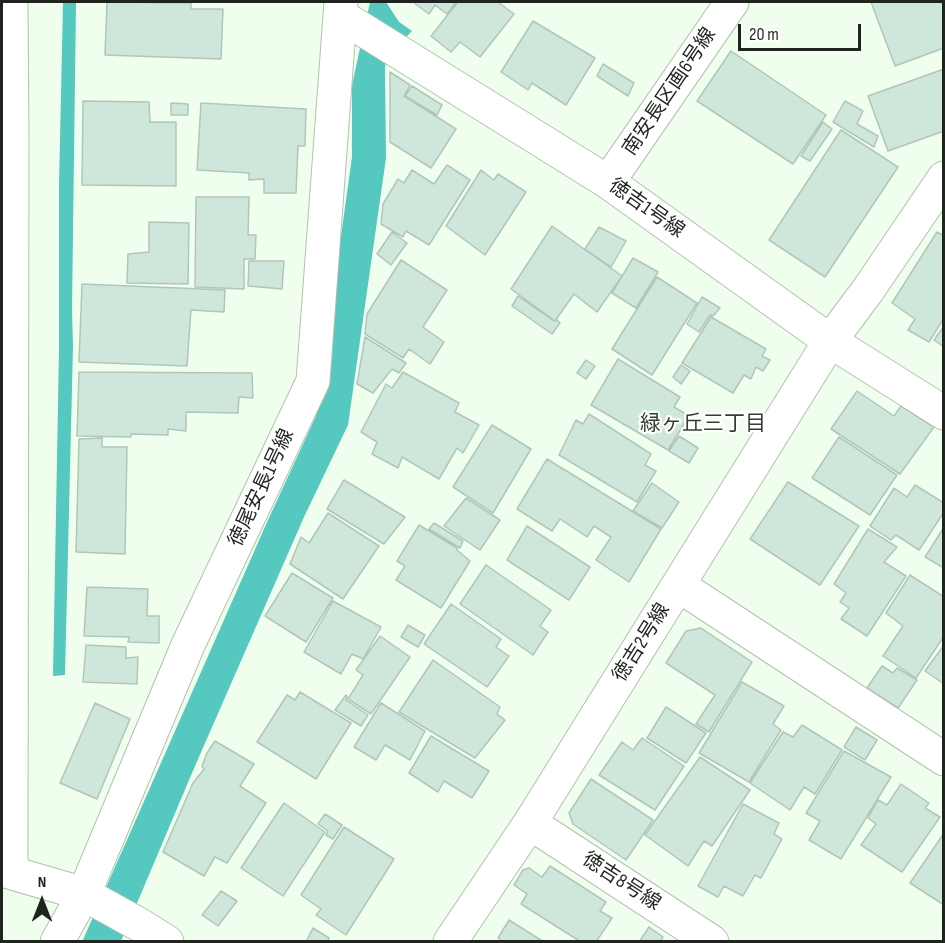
<!DOCTYPE html>
<html>
<head>
<meta charset="utf-8">
<style>
  body { margin:0 }
  #map { position:relative; width:945px; height:943px; overflow:hidden; background:#f0ffed; font-family:"Sofia Sans Condensed",sans-serif }
  canvas { display:block }
  .frame { position:absolute; inset:0; border:3px solid #1f251e; pointer-events:none }
  .north { position:absolute; left:12px; top:871px; width:60px; height:60px; -webkit-text-stroke:4px #fff; paint-order:stroke; rotate:0deg; font-size:16px; font-weight:700; line-height:24px; text-align:center; color:#1f251e }
  .north::after { content:''; display:block; margin:auto; width:21px; height:27px; background:#1f251e; clip-path:polygon(50% 0,100% 100%,50% 72%,0 100%) }
  .scale { position:absolute; left:738px; top:24px; width:123px; height:27px; box-sizing:border-box; border:3px solid #1f251e; border-top:0; padding-left:8px; font-size:18px; line-height:21px; white-space:nowrap; color:#1f251e; -webkit-text-stroke:4px #fff; paint-order:stroke }
</style>
</head>
<body>
<div id="map">
<canvas width="945" height="943"></canvas>
<div class="frame"></div>
<div class="north">N</div>
<div class="scale">20 m</div>
</div>
<script>
const ctx = document.querySelector('canvas').getContext('2d');
ctx.lineJoin = 'round';
function fill(path, color) {
  ctx.fillStyle = color;
  ctx.fill(path, 'evenodd');
}
function shape(rows) {
  const path = new Path2D();
  for (const r of rows) {
    path.moveTo(r[0], r[1]);
    for (let i = 2; i < r.length; i += 2) path.lineTo(r[i], r[i + 1]);
  }
  return path;
}
function trace(path, color, width, dash) {
  ctx.strokeStyle = color;
  ctx.lineWidth = width;
  ctx.lineCap = dash ? 'butt' : 'round';
  ctx.setLineDash(dash || []);
  ctx.stroke(path);
}
function label(font, color, halo, rows, align = 'center') {
  ctx.font = font + ' "Sofia Sans Condensed","Noto Sans JP",sans-serif';
  ctx.lineWidth = 4.5;
  ctx.setLineDash([]);
  ctx.textBaseline = 'middle';
  ctx.strokeStyle = halo;
  ctx.fillStyle = color;
  for (const [text, x, y, turn = 0] of rows) {
    ctx.save();
    ctx.translate(x, y);
    ctx.rotate((+turn || 0) * Math.PI / 180);
    ctx.textAlign = isNaN(turn) ? turn : align;
    if (halo) ctx.strokeText(text, 0, 0);
    ctx.fillText(text, 0, 0);
    ctx.restore();
  }
}
fill(shape([
  [63,2,76,2,72,310,73,346,65,675,53,676,59,349,59,186],
  [370,2,386,2,399,22,412,31,406,37,389,26,385,69,386,158,348,425,304,517,195,766,121,941,82,942,268,520,316,416,352,157,352,85]
]), '#55c8bf');
const building = shape([
  [107,2,191,3,191,9,223,9,221,59,105,55,107,2],
  [413,2,456,2,447,14,435,5,429,14,413,2],
  [458,2,498,2,514,14,480,57,460,42,451,52,431,36,458,2],
  [871,2,941,2,944,8,944,48,895,66,871,2],
  [533,21,595,58,566,105,532,83,528,90,501,72,533,21],
  [731,51,826,115,793,164,697,101,731,51],
  [603,64,634,83,628,96,597,76,603,64],
  [944,69,944,131,888,151,868,96,944,69],
  [390,72,410,85,404,96,456,129,431,168,390,142,390,72],
  [412,86,442,105,437,115,405,96,412,86],
  [83,101,149,102,150,122,176,122,176,186,82,185,83,101],
  [845,101,863,111,857,124,878,136,874,147,833,122,845,101],
  [171,103,188,104,188,115,171,115,171,103],
  [201,103,306,109,305,146,298,146,296,193,264,193,264,179,249,180,249,173,197,170,201,103],
  [823,122,832,129,810,161,801,156,823,122],
  [841,130,898,167,825,277,769,240,841,130],
  [447,165,470,180,429,245,406,231,403,237,381,224,383,204,398,179,404,183,412,170,434,184,447,165],
  [481,170,494,180,498,174,526,192,485,255,446,226,481,170],
  [196,197,249,197,248,235,256,235,255,259,244,259,244,289,195,287,196,197],
  [149,222,189,223,188,284,127,283,128,254,149,252,149,222],
  [552,226,622,276,597,312,574,294,555,321,511,289,552,226],
  [599,227,626,241,611,267,585,249,599,227],
  [392,232,407,243,391,265,377,254,392,232],
  [937,232,944,236,944,318,929,342,908,330,915,319,892,303,937,232],
  [633,258,658,272,636,308,612,293,633,258],
  [401,260,447,290,423,327,444,342,430,364,409,349,403,358,365,334,367,314,401,260],
  [249,261,284,261,282,289,248,286,249,261],
  [657,277,697,303,652,375,612,349,657,277],
  [82,284,225,290,224,312,191,310,187,366,79,362,82,284],
  [518,296,554,321,557,320,560,323,552,334,512,306,518,296],
  [702,297,720,308,713,316,710,315,699,332,687,324,702,297],
  [711,317,766,349,762,356,770,360,763,371,756,367,751,379,744,375,733,393,682,363,711,317],
  [944,326,944,347,934,340,944,326],
  [365,337,406,363,399,373,392,369,373,393,357,384,365,337],
  [618,359,680,397,674,407,689,416,668,450,591,405,618,359],
  [586,360,595,366,586,379,577,373,586,360],
  [681,365,690,371,681,384,673,377,681,365],
  [79,372,252,373,253,398,239,397,238,413,186,412,186,431,168,429,168,435,131,434,131,437,77,436,79,372],
  [403,372,459,403,455,412,479,425,463,453,457,448,439,479,402,457,398,468,372,454,377,442,361,432,386,384,392,388,403,372],
  [857,391,894,416,901,406,934,427,900,474,831,429,857,391],
  [589,414,651,454,645,465,656,471,637,502,559,455,576,420,583,424,589,414],
  [492,425,531,449,493,513,453,487,492,425],
  [679,436,698,448,689,463,669,451,679,436],
  [839,437,897,475,870,515,812,478,839,437],
  [102,438,102,447,127,447,125,554,76,552,79,439,102,438],
  [547,459,661,529,629,582,596,560,611,537,594,526,587,537,560,519,552,531,517,509,547,459],
  [344,480,405,517,384,544,327,509,344,480],
  [788,482,859,526,820,585,750,539,788,482],
  [652,483,679,502,662,528,633,511,652,483],
  [915,485,944,503,944,512,919,550,896,535,891,540,870,526,894,488,907,497,915,485],
  [466,498,500,520,480,550,444,526,466,498],
  [328,513,379,546,343,599,290,564,301,537,309,543,328,513],
  [434,523,463,541,460,548,429,529,434,523],
  [419,525,457,548,457,550,470,561,441,608,396,580,405,566,397,561,419,525],
  [527,526,590,567,569,600,507,560,527,526],
  [944,527,944,568,925,557,944,527],
  [868,529,897,547,884,562,906,576,867,636,841,619,849,608,840,602,846,593,834,584,868,529],
  [486,565,551,610,540,626,548,632,533,655,460,604,486,565],
  [292,573,333,598,306,642,265,616,292,573],
  [910,575,944,597,944,636,916,678,883,656,903,626,886,613,910,575],
  [87,587,148,589,147,616,159,616,159,643,128,642,129,637,84,636,87,587],
  [333,601,381,627,363,659,352,654,341,674,304,652,333,601],
  [451,604,501,639,496,647,509,656,487,687,424,644,451,604],
  [408,625,425,635,418,647,401,637,408,625],
  [701,628,752,662,709,732,696,724,715,695,666,663,686,631,701,628],
  [380,636,410,657,371,714,348,699,363,675,356,670,380,636],
  [86,645,126,647,126,658,138,657,137,684,83,682,86,645],
  [944,645,944,684,925,671,944,645],
  [433,660,500,707,497,714,505,720,475,758,399,712,433,660],
  [882,666,893,673,897,668,917,680,898,708,867,688,882,666],
  [742,682,784,706,773,724,781,730,749,782,699,753,742,682],
  [300,692,351,723,316,779,257,742,287,695,295,700,300,692],
  [346,695,347,696,346,700,368,715,361,726,335,710,346,695],
  [95,703,130,719,97,799,60,783,95,703],
  [381,703,425,731,410,760,385,745,376,760,354,747,381,703],
  [666,707,706,733,686,763,647,738,666,707],
  [802,725,842,750,815,794,804,787,790,810,750,783,783,732,793,737,802,725],
  [856,727,877,740,865,760,844,747,856,727],
  [431,736,489,771,472,798,444,781,438,792,409,773,431,736],
  [642,738,684,766,655,810,599,775,622,742,633,750,642,738],
  [215,741,254,764,240,786,266,803,227,863,215,857,204,876,163,852,193,783,204,769,202,766,207,753,215,741],
  [844,751,891,777,841,859,809,840,820,821,806,813,844,751],
  [700,757,750,790,712,846,704,841,688,866,645,835,700,757],
  [591,779,653,820,626,860,573,824,569,813,591,779],
  [901,784,929,803,925,808,940,817,902,872,861,845,876,824,868,818,878,800,887,805,901,784],
  [284,803,325,832,283,896,241,868,284,803],
  [743,804,779,823,774,834,782,839,761,878,755,875,743,896,724,886,718,897,698,886,743,804],
  [325,814,342,825,333,839,326,835,328,831,318,824,325,814],
  [344,827,394,859,346,935,316,915,321,909,301,895,344,827],
  [944,833,944,905,910,883,944,833],
  [550,866,606,902,600,911,612,918,596,942,581,942,521,904,527,894,514,885,523,870,529,868,542,877,550,866],
  [221,891,237,901,218,926,202,915,221,891],
  [509,920,544,942,504,942,498,938,509,920],
  [649,927,663,937,660,942,639,942,649,927],
  [313,928,329,938,327,942,306,942,313,928]
]);
fill(building, '#cfe6da');
trace(building, '#b0c6bb', 1.5);
const street = shape([
  [11,2,12,137,11,872],
  [341,16,608,182,830,341,944,413],
  [608,182,732,2],
  [678,585,944,759],
  [530,823,712,942],
  [2,870,84,894,140,925,167,942],
  [57,942,84,894,188,645,313,381,341,2],
  [450,942,530,823,830,341,868,290,944,178]
]);
trace(street, '#b3c1b0', 35);
trace(street, '#fff', 33);
label('20px', '#1f251e', '#fff', [
  ["南安長区画6号線",670,92,-56],
  ["徳吉1号線",646,209,35],
  ["徳尾安長1号線",262,488,-65],
  ["徳吉2号線",642,643,-58],
  ["徳吉8号線",621,882,33]
]);
label('21px', '#333e30', '#fff', [
  ["緑ヶ丘三丁目",703,425]
]);
</script>
</body>
</html>
